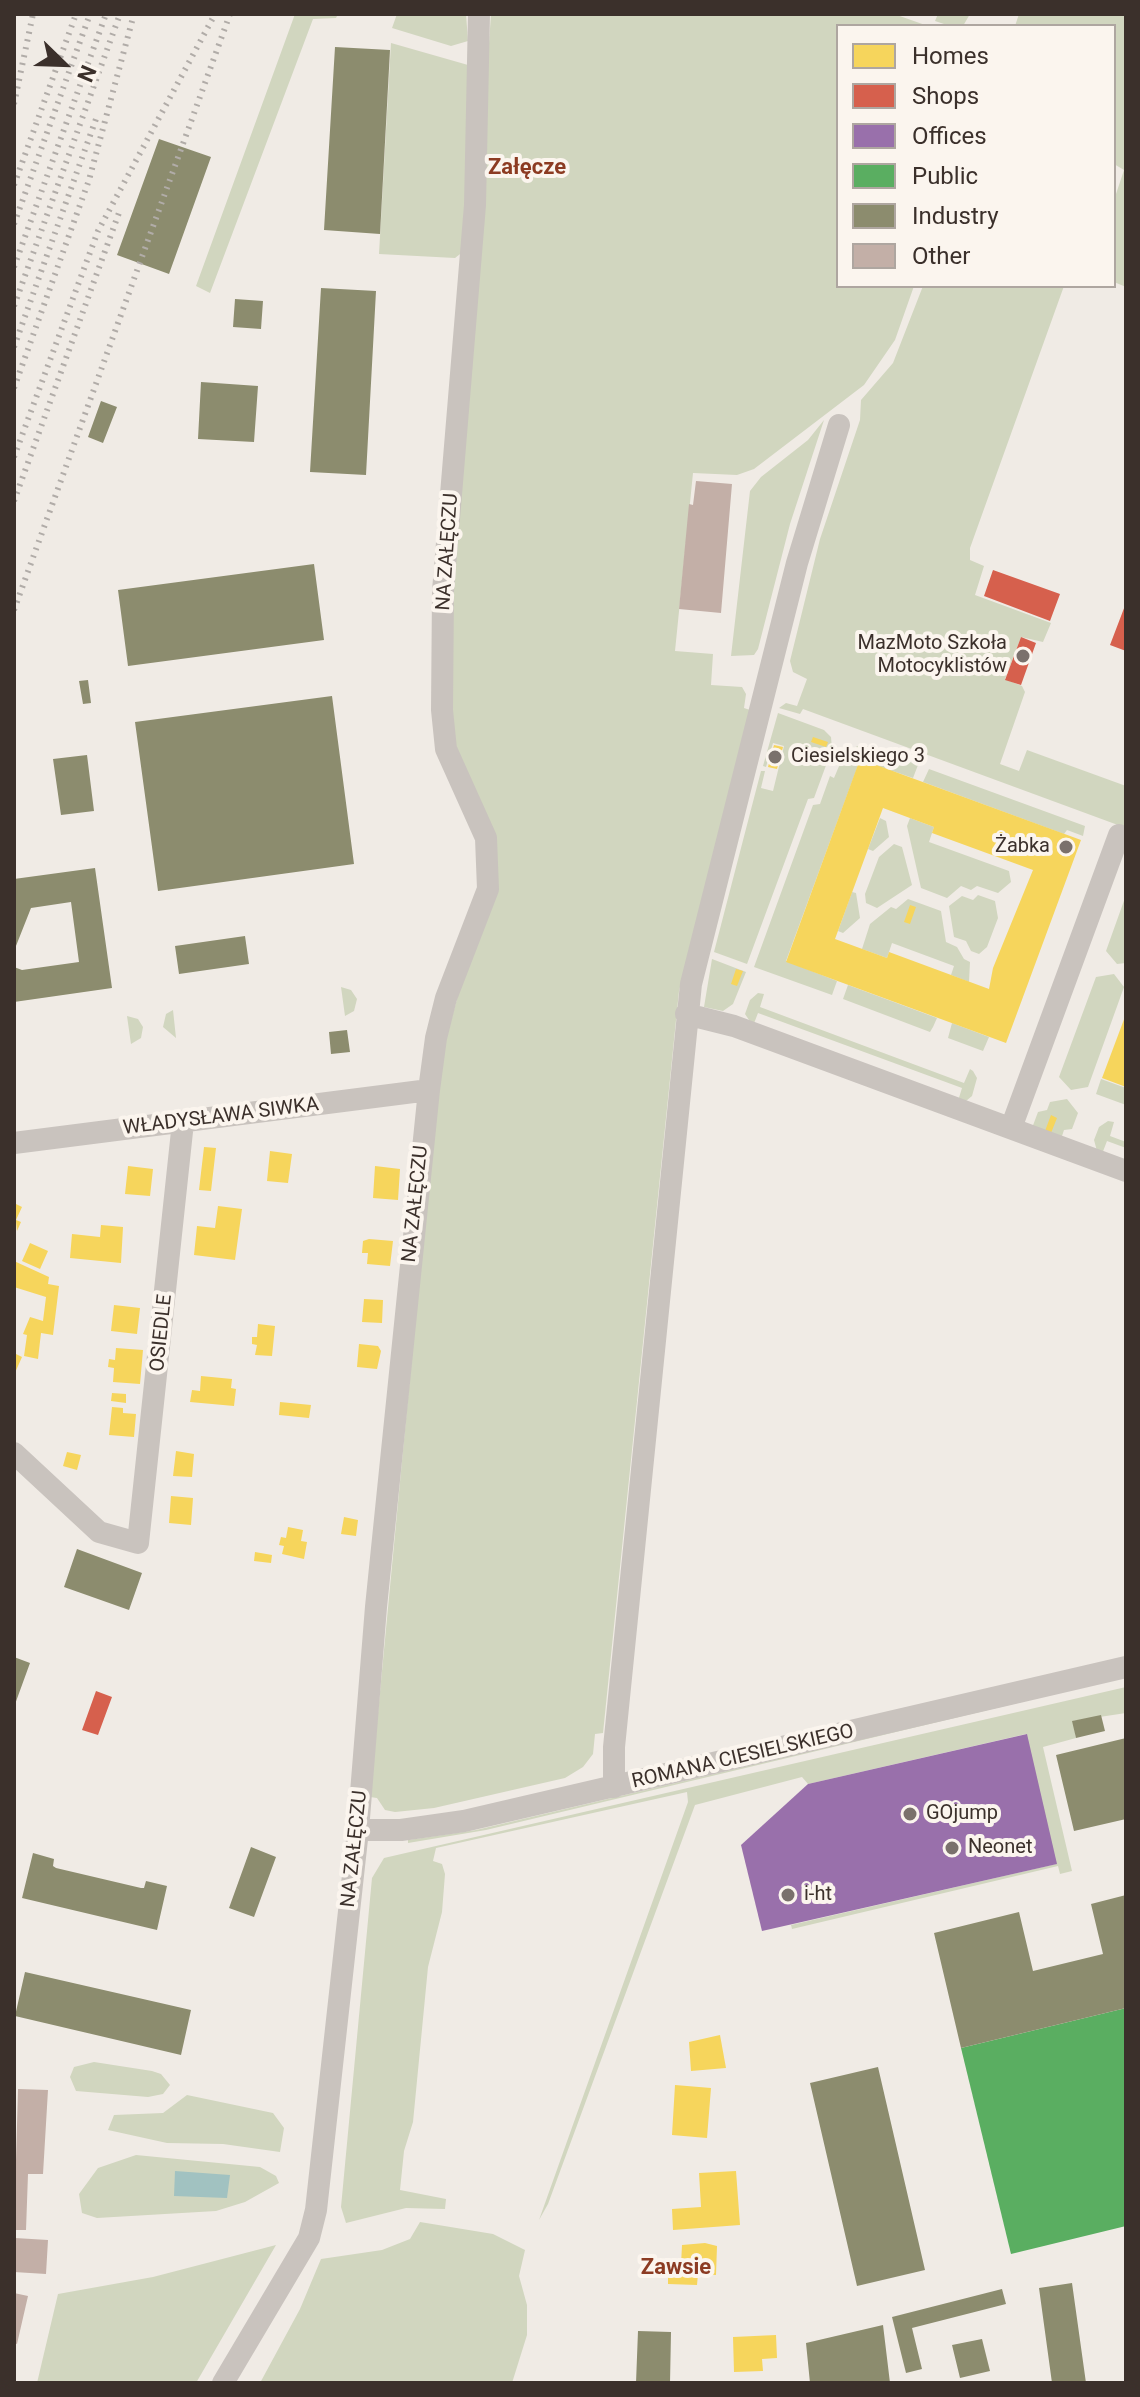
<!DOCTYPE html>
<html>
<head>
<meta charset="utf-8">
<style>
  body { margin:0 }
  #map { position:relative; width:1140px; height:2397px; overflow:hidden; background:#f0ebe5; font-family:Roboto,sans-serif }
  canvas { display:block }
  .frame { position:absolute; inset:0; border:16px solid #3b302b; pointer-events:none }
  .legend { position:absolute; left:836px; top:24px; width:280px; height:264px; box-sizing:border-box; background:#fbf5ee; border:2px solid #aea6a0; margin:0; padding:10px 14px; list-style:none; font-size:24px; color:#3b302b }
  .legend li { display:flex; align-items:center; gap:16px; height:40px }
  .legend b { width:40px; border:2px solid #aea6a0 }
  .north { position:absolute; left:24px; top:24px; width:80px; height:80px; -webkit-text-stroke:6px #fbf5ee; paint-order:stroke; rotate:113deg; font-size:22px; font-weight:700; line-height:32px; text-align:center; color:#3b302b }
  .north::after { content:''; display:block; margin:auto; width:28px; height:36px; background:#3b302b; clip-path:polygon(50% 0,100% 100%,50% 72%,0 100%) }
</style>
</head>
<body>
<div id="map">
<canvas width="1140" height="2397"></canvas>
<div class="frame"></div>
<ul class="legend">
<li><b style="height:22px;background:#f6d55c"></b>Homes</li>
<li><b style="height:22px;background:#d6604d"></b>Shops</li>
<li><b style="height:22px;background:#9970ab"></b>Offices</li>
<li><b style="height:22px;background:#5aae61"></b>Public</li>
<li><b style="height:22px;background:#8c8c6e"></b>Industry</li>
<li><b style="height:22px;background:#c3afa7"></b>Other</li>
</ul>
<div class="north">N</div>
</div>
<script>
const ctx = document.querySelector('canvas').getContext('2d');
ctx.lineJoin = 'round';
function fill(path, color) {
  ctx.fillStyle = color;
  ctx.fill(path, 'evenodd');
}
function shape(rows) {
  const path = new Path2D();
  for (const r of rows) {
    path.moveTo(r[0], r[1]);
    for (let i = 2; i < r.length; i += 2) path.lineTo(r[i], r[i + 1]);
  }
  return path;
}
function trace(path, color, width, dash) {
  ctx.strokeStyle = color;
  ctx.lineWidth = width;
  ctx.lineCap = dash ? 'butt' : 'round';
  ctx.setLineDash(dash || []);
  ctx.stroke(path);
}
function label(font, color, halo, rows, align = 'center') {
  ctx.font = font + ' Roboto,sans-serif';
  ctx.lineWidth = 8;
  ctx.setLineDash([]);
  ctx.textBaseline = 'middle';
  ctx.strokeStyle = halo;
  ctx.fillStyle = color;
  for (const [text, x, y, turn = 0] of rows) {
    ctx.save();
    ctx.translate(x, y);
    ctx.rotate((+turn || 0) * Math.PI / 180);
    ctx.textAlign = isNaN(turn) ? turn : align;
    if (halo) ctx.strokeText(text, 0, 0);
    ctx.fillText(text, 0, 0);
    ctx.restore();
  }
}
fill(shape([
  [295,14,338,14,336,18,313,19,210,293,196,286],
  [397,14,466,14,468,41,451,46,392,28],
  [491,14,894,14,928,26,838,26,838,286,914,286,895,340,864,385,754,469,737,475,693,473,675,651,713,654,711,685,742,687,746,694,744,708,750,710,679,991,603,1733,595,1734,593,1754,583,1767,565,1778,434,1808,395,1812,385,1810,377,1798,370,1797,437,1093,445,1042,460,988,495,893,458,761,445,686],
  [938,14,970,14,963,26,950,26,935,21],
  [1019,14,1126,14,1126,287,1114,282,1114,200,1124,170,1114,164,1114,26,1015,26],
  [391,43,468,65,464,251,455,258,379,254],
  [923,286,1064,286,970,548,970,560,984,566,975,595,1051,623,1043,642,1021,637,1005,679,1022,686,1025,692,1000,764,1019,771,1027,750,1126,786,1126,828,803,709,800,714,779,708,786,703,797,706,807,679,793,672,790,661,820,539,860,420,861,400,893,363],
  [824,420,790,524,758,649,754,655,731,656,750,491,761,477,808,440],
  [778,713,824,730,831,737,832,749,814,798,808,799,747,964,714,952,761,771,765,771,761,788,773,791,784,746,773,743,766,767,763,766],
  [862,744,918,765,913,778,860,760,786,961,837,981,832,995,754,967,813,805,820,804,830,776,834,778,845,752],
  [929,769,1085,826,1083,836,1067,830,1064,834,923,782],
  [880,818,886,821,889,837,873,851,868,849],
  [910,818,934,827,929,842,1009,871,1011,882,998,893,977,886,971,890,961,886,947,898,921,888,907,826],
  [894,844,902,847,912,885,877,908,866,903,865,894,879,857],
  [852,892,856,893,860,918,843,933,838,931],
  [978,895,995,901,998,918,987,947,979,954,971,951,966,941,954,937,949,906,962,896,973,900],
  [1126,895,1126,963,1117,964,1106,951],
  [908,899,941,911,946,942,957,947,964,959,970,962,969,982,951,975,954,966,892,943,887,958,862,949,870,924,891,907,896,909],
  [712,959,746,972,733,1004,723,1011,704,1007],
  [1114,974,1124,987,1088,1087,1071,1090,1059,1077,1096,977],
  [848,985,937,1018,933,1027,930,1032,843,999],
  [341,987,351,990,357,999,354,1011,345,1016],
  [758,993,764,994,760,1007,964,1083,970,1069,973,1071,977,1078,972,1096,966,1101,958,1101,962,1088,758,1013,753,1026,745,1014,750,1000],
  [173,1010,176,1038,163,1027,166,1014],
  [127,1016,138,1019,143,1027,141,1038,131,1044],
  [952,1023,989,1037,983,1051,948,1038],
  [1101,1079,1126,1088,1126,1105,1096,1094],
  [1067,1099,1078,1113,1072,1129,1064,1130,1061,1139,1032,1128,1038,1112,1047,1110,1050,1102],
  [1108,1121,1114,1122,1110,1136,1126,1142,1126,1148,1107,1141,1102,1154,1097,1151,1094,1140,1099,1127],
  [1126,1677,486,1830,408,1843,408,1840,476,1830],
  [1126,1687,1126,1713,1073,1721,1076,1738,1043,1747,1072,1871,1060,1874,1058,1866,792,1929,791,1925,1056,1864,1026,1734,808,1784,802,1777,695,1805,548,2204,539,2220,688,1802,687,1792,436,1848,433,1861,442,1864,445,1874,442,1912,428,1967,413,2122,404,2151,400,2190,446,2199,445,2209,406,2208,346,2223,341,2207,372,1878,384,1858],
  [94,2062,152,2071,161,2074,170,2085,163,2094,148,2097,76,2091,70,2077,74,2067],
  [187,2095,273,2113,284,2128,280,2152,223,2144,167,2143,108,2130,114,2115,163,2113],
  [136,2155,260,2167,276,2176,279,2183,245,2202,216,2211,97,2218,82,2213,79,2194,98,2168],
  [420,2222,493,2234,525,2250,519,2276,527,2305,527,2335,512,2383,260,2383,300,2309,321,2259,382,2250,410,2239],
  [276,2245,196,2383,37,2383,58,2294,153,2277]
]), '#d1d6bf');
fill(shape([
  [175,2171,230,2175,227,2198,174,2196]
]), '#a1c2c1');
fill(shape([
  [813,737,828,742,826,747,811,742],
  [774,745,783,747,777,769,768,767],
  [860,759,1081,840,1006,1043,786,962],
  [883,808,934,827,932,833,1033,870,993,968,989,989,889,952,887,958,835,939],
  [910,905,916,907,910,924,904,922],
  [736,969,743,971,737,986,731,984],
  [1126,1014,1126,1087,1102,1078],
  [1051,1115,1057,1118,1051,1133,1045,1131],
  [204,1147,216,1148,211,1191,199,1190],
  [270,1151,292,1154,288,1183,267,1181],
  [128,1166,153,1169,150,1196,125,1194],
  [375,1166,400,1169,398,1200,373,1198],
  [14,1203,22,1207,16,1220,21,1222,17,1231],
  [218,1206,242,1209,235,1260,194,1255,197,1226,215,1228],
  [101,1225,123,1227,121,1263,70,1258,72,1234,100,1237],
  [369,1239,393,1241,390,1266,367,1264,368,1253,362,1253,363,1241],
  [30,1243,48,1251,40,1269,22,1261],
  [14,1261,49,1277,48,1284,59,1286,53,1335,41,1333,38,1359,24,1356,27,1335,23,1334,30,1317,43,1321,46,1297,14,1287],
  [364,1299,383,1300,382,1323,362,1322],
  [114,1305,140,1308,137,1334,111,1331],
  [258,1324,275,1326,272,1356,255,1355,257,1345,252,1344,252,1337,257,1337],
  [359,1344,378,1346,381,1351,377,1369,357,1367],
  [116,1348,143,1350,140,1384,113,1382,114,1368,108,1367,109,1359,115,1360],
  [14,1353,22,1357,14,1375],
  [201,1376,232,1379,231,1388,236,1389,234,1406,190,1402,192,1390,200,1391],
  [112,1393,126,1394,126,1403,111,1401],
  [280,1402,311,1405,309,1418,279,1415],
  [112,1407,123,1408,123,1413,136,1414,134,1437,109,1435],
  [176,1451,194,1454,192,1477,173,1476],
  [67,1452,81,1455,77,1470,63,1466],
  [171,1496,193,1498,191,1525,169,1523],
  [344,1517,358,1520,356,1536,341,1534],
  [288,1527,303,1530,301,1541,307,1542,304,1559,282,1554,284,1546,279,1545,281,1537,286,1538],
  [255,1552,272,1555,271,1563,254,1561],
  [720,2035,726,2068,691,2071,689,2042],
  [675,2085,711,2088,707,2138,672,2135],
  [736,2171,740,2225,673,2230,672,2209,701,2207,699,2173],
  [705,2243,717,2246,716,2275,698,2274,697,2285,668,2284,668,2265,681,2265,682,2245],
  [776,2335,777,2358,762,2359,763,2371,734,2372,733,2337]
]), '#f6d55c');
fill(shape([
  [993,570,1060,594,1050,621,984,596],
  [1126,603,1126,651,1110,645],
  [1021,637,1036,643,1021,685,1005,680],
  [96,1691,112,1697,98,1735,82,1730]
]), '#d6604d');
fill(shape([
  [1027,1734,1057,1864,762,1931,741,1845,808,1784]
]), '#9970ab');
fill(shape([
  [1126,2008,1126,2226,1011,2254,961,2048]
]), '#5aae61');
fill(shape([
  [335,47,390,50,380,234,324,230],
  [159,139,211,157,169,274,117,255],
  [321,288,376,291,366,475,310,472],
  [235,299,263,301,261,329,233,327],
  [201,382,258,386,254,442,198,439],
  [101,401,117,407,103,443,88,437],
  [314,564,324,640,128,666,118,590],
  [88,680,91,703,83,704,79,681],
  [332,696,354,864,158,891,135,722],
  [87,755,94,811,61,815,53,759],
  [95,868,112,988,14,1002,14,967,22,970,79,962,71,902,31,908,14,951,14,879],
  [245,936,249,964,179,974,175,946],
  [347,1030,350,1052,331,1054,329,1032],
  [77,1549,142,1573,129,1610,64,1587],
  [14,1657,30,1663,14,1707],
  [1101,1715,1105,1731,1076,1738,1072,1721],
  [1126,1738,1126,1819,1074,1831,1056,1755],
  [251,1847,276,1857,254,1917,229,1908],
  [33,1853,54,1859,53,1866,56,1868,141,1888,144,1888,146,1881,167,1886,157,1930,22,1898],
  [1126,1895,1126,2008,961,2048,934,1933,1019,1912,1033,1971,1103,1954,1091,1904],
  [25,1972,191,2010,181,2055,15,2016],
  [878,2067,925,2270,857,2286,810,2083],
  [1072,2283,1086,2383,1052,2383,1039,2288],
  [1002,2289,1006,2304,912,2328,922,2369,906,2373,892,2317],
  [883,2325,890,2383,810,2383,806,2343],
  [638,2331,671,2332,670,2383,636,2383],
  [982,2339,990,2371,960,2378,952,2345]
]), '#8c8c6e');
fill(shape([
  [696,481,732,484,721,613,679,609,689,504,693,505],
  [18,2089,48,2090,43,2174,28,2174,26,2230,14,2230],
  [15,2238,48,2240,46,2274,14,2272],
  [14,2293,28,2296,17,2344,14,2343]
]), '#c3afa7');
trace(shape([
  [686,1014,734,1026,1126,1171],
  [1011,1128,1119,835],
  [14,1143,429,1090],
  [14,1453,99,1532,138,1543,183,1122],
  [614,1787,614,1747,691,984,797,563,839,425],
  [358,1830,401,1830,464,1821,1126,1667],
  [223,2383,309,2238,316,2210,358,1830,376,1607,429,1090,436,1038,446,998,488,889,486,838,446,749,442,710,443,591,475,205,479,14]
]), '#c9c3be', 22);
trace(shape([
  [14,104,33,14],
  [14,185,76,14],
  [14,224,90,14],
  [14,267,106,14],
  [14,306,120,14],
  [14,347,96,119],
  [14,388,89,180,134,14],
  [14,457,98,231,215,14],
  [14,501,120,210],
  [14,610,230,14]
]), '#b1aca8', 6, [2, 6]);
for (const [x, y, r, color] of [
  [1023,656,8,"#7a716c"],
  [775,757,8,"#7a716c"],
  [1066,847,8,"#7a716c"],
  [910,1814,8,"#7a716c"],
  [952,1848,8,"#7a716c"],
  [788,1895,8,"#7a716c"]
]) {
  const dot = new Path2D();
  dot.arc(x, y, r, 0, 2 * Math.PI);
  ctx.fillStyle = color;
  ctx.fill(dot);
  trace(dot, '#fbf5ee', 3);
}
label('20px', '#3b302b', '#fbf5ee', [
  ["NA ZAŁĘCZU",448,552,-86],
  ["WŁADYSŁAWA SIWKA",221,1117,-7],
  ["NA ZAŁĘCZU",416,1204,-84],
  ["OSIEDLE",162,1333,-84],
  ["ROMANA CIESIELSKIEGO",743,1757,-13],
  ["NA ZAŁĘCZU",355,1849,-84]
]);
label('20px', '#3b302b', '#fbf5ee', [
  ["MazMoto Szkoła",1007,644,"right"],
  ["Motocyklistów",1007,667,"right"],
  ["Ciesielskiego 3",791,757],
  ["Żabka",1050,847,"right"],
  ["GOjump",926,1814],
  ["Neonet",968,1848],
  ["i-ht",804,1895]
], 'left');
label('bold 22px', '#8c3b22', '#fbf5ee', [
  ["Załęcze",527,168],
  ["Zawsie",676,2268]
]);
</script>
</body>
</html>
